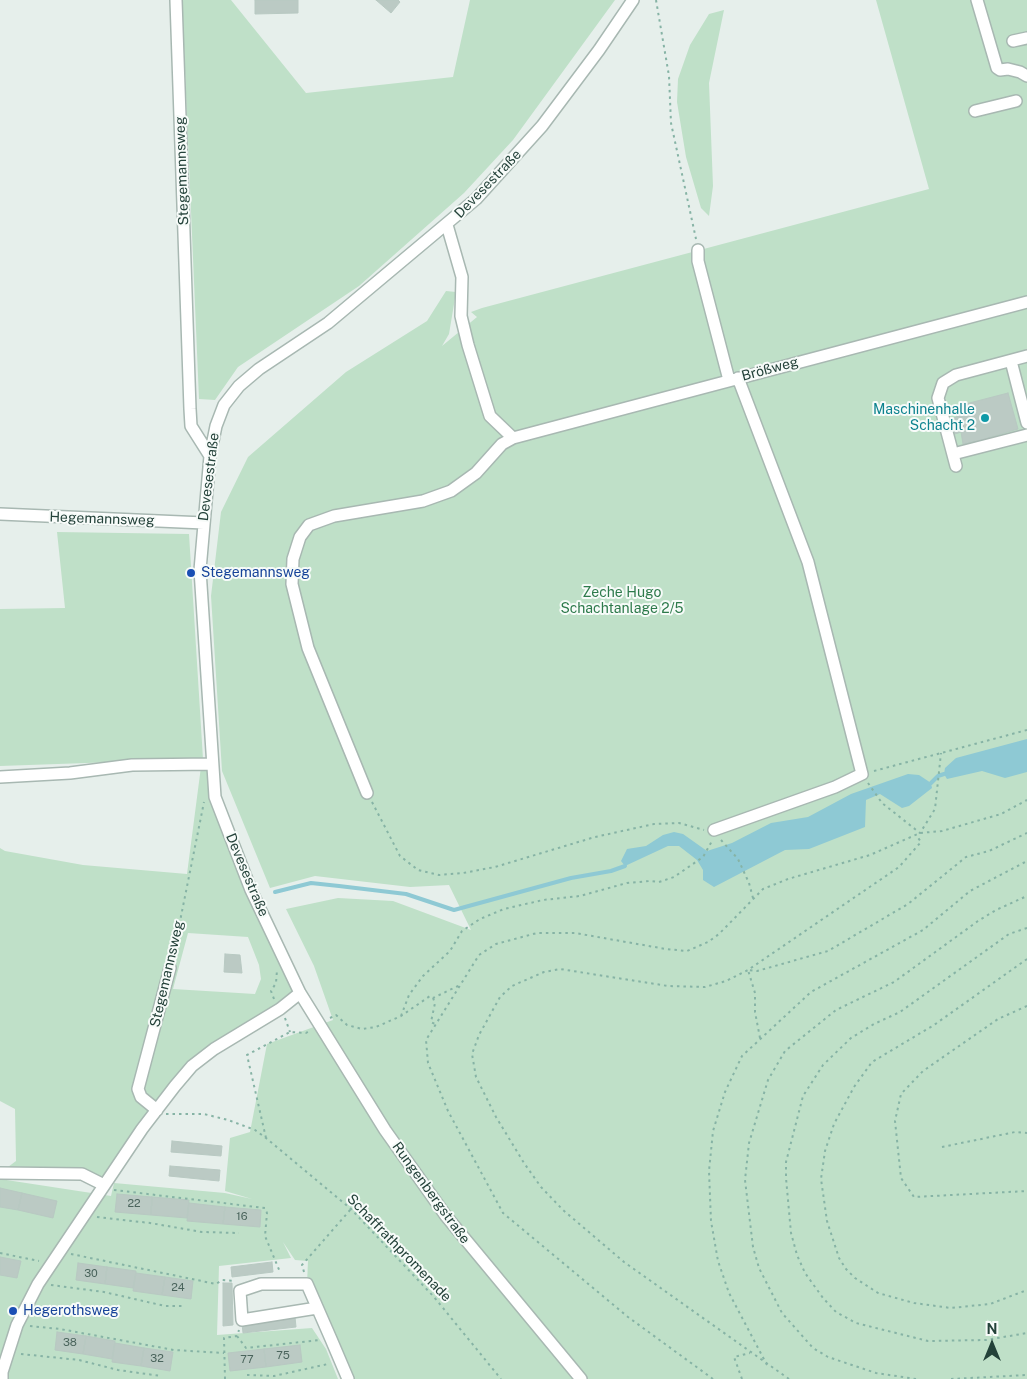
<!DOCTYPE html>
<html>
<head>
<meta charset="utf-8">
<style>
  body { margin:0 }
  #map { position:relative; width:1027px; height:1379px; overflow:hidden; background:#e6efeb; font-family:"Public Sans",sans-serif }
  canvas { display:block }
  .north { position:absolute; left:967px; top:1319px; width:50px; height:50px; -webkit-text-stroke:4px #f7fbf9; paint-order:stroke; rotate:0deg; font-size:14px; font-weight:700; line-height:20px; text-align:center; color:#24423a }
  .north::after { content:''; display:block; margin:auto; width:18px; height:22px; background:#24423a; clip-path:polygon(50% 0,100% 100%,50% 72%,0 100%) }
</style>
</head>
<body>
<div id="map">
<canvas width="1027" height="1379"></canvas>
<div class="north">N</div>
</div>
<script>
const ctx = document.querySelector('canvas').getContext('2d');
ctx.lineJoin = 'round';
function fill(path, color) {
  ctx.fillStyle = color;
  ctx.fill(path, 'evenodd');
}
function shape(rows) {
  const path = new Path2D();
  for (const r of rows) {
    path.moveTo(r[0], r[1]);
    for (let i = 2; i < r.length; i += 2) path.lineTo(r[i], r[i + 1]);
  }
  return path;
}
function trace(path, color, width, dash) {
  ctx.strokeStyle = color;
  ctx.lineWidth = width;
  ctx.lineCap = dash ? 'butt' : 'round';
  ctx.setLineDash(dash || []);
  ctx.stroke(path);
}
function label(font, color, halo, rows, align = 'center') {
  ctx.font = font + ' "Public Sans",sans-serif';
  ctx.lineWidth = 4;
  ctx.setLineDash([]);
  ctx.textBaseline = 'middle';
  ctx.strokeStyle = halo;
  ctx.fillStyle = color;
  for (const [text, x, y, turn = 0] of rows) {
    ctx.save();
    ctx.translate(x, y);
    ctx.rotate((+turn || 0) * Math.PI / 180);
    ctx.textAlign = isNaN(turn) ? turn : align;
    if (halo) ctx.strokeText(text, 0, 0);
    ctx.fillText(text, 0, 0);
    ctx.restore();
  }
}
fill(shape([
  [182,0,231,0,306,93,453,77,470,0,615,0,513,140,464,193,359,286,238,367,215,400,199,399],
  [876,0,1027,0,1027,1379,348,1379,307,1284,308,1261,295,1260,283,1242,291,1258,219,1266,217,1335,312,1328,326,1349,338,1379,0,1379,0,1179,111,1196,114,1183,225,1193,252,1199,225,1191,230,1138,250,1132,267,1044,333,1020,314,966,286,909,338,898,393,901,471,930,449,885,410,887,315,876,270,888,222,771,211,596,221,512,248,457,346,372,427,321,446,291,456,292,449,334,442,346,477,317,471,312,482,308,929,189],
  [724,10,709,83,713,186,709,216,701,208,686,157,677,102,678,79,690,45,709,14],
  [57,532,189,534,203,759,208,764,227,829,300,993,192,1066,104,1185,82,1174,0,1173,16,1161,15,1109,0,1101,0,848,5,851,83,865,187,874,202,759,0,766,0,609,65,608],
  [188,933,248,937,259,965,261,979,255,994,173,989]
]), '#bfe0c8');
fill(shape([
  [1027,739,1027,772,1005,778,982,771,947,779,944,774,945,768,956,758],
  [908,774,919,775,931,783,932,788,909,806,902,808,880,794,866,800,865,827,809,849,785,850,714,887,703,880,703,870,697,860,679,846,668,846,625,866,621,861,627,849,646,846,663,835,674,832,683,834,707,851,732,843,771,823,808,817,851,794]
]), '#8ec9d4');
trace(shape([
  [931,783,938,776,944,774],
  [275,892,311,883,339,886,406,894,454,910,571,878,611,871,625,866]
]), '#8ec9d4', 4);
const building = shape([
  [255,0,298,0,298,13,255,14,255,0],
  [376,0,398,0,400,2,391,13,376,0],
  [1008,393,1018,429,987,438,988,441,976,444,975,441,963,444,961,432,955,434,951,419,957,417,954,407,1008,393],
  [225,954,240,955,242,973,224,972,225,954],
  [172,1141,222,1146,221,1156,171,1152,172,1141],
  [170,1166,220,1170,219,1181,169,1176,170,1166],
  [0,1188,22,1193,18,1210,0,1207,0,1188],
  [22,1193,57,1201,53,1218,18,1210,22,1193],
  [117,1194,152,1197,151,1215,115,1212,117,1194],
  [152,1197,189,1200,187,1218,151,1215,152,1197],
  [189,1203,225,1207,223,1224,187,1221,189,1203],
  [225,1207,261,1210,260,1227,223,1224,225,1207],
  [0,1257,21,1261,17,1278,0,1275,0,1257],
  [272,1262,273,1272,232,1277,231,1267,272,1262],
  [78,1263,107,1267,105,1284,76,1280,78,1263],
  [107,1267,136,1271,133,1288,105,1284,107,1267],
  [136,1273,165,1277,162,1295,133,1291,136,1273],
  [165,1277,193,1281,191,1299,162,1295,165,1277],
  [223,1283,232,1283,233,1325,223,1326,223,1283],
  [295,1317,296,1327,243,1333,242,1324,295,1317],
  [57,1332,86,1336,83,1354,55,1350,57,1332],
  [86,1336,115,1341,112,1359,83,1354,86,1336],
  [115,1343,144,1348,141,1366,112,1362,115,1343],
  [300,1345,302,1362,266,1367,264,1349,300,1345],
  [144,1348,173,1352,170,1371,141,1366,144,1348],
  [264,1349,266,1367,230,1371,228,1353,264,1349]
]);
fill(building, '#bbcac4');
trace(building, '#b8c9c2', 1);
const minor = shape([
  [176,0,190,409,191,426,210,456],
  [977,0,997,68,1000,70,1008,69,1020,72,1027,76],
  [1013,41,1027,38],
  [975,111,1016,101],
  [447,225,462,277,461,316,468,345,490,416,513,438],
  [698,250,698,261,729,380],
  [1011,361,1027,423],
  [953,454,1027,435],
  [956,466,938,398,943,383,956,375,1027,356],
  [0,514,204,523],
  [0,777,70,773,132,765,212,764],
  [367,793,308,648,292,584,293,559,300,537,309,525,334,516,423,501,451,491,476,473,502,444,513,438,1027,302],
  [714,830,835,787,862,774,808,562,738,378],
  [157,1110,141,1097,138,1089,170,968],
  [0,1173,82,1174,104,1185],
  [317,1308,242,1320,240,1291,261,1284,307,1284,331,1339,348,1379],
  [2,1379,2,1372,17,1325,38,1284,142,1129,175,1086,192,1066,214,1049,280,1009,300,993],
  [581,1379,446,1216,385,1130,300,993,251,890,215,797,200,570,210,456,216,426,224,405,239,386,259,369,328,323,476,199,542,126,599,50,633,0]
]);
trace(minor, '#a8b8b2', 14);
trace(shape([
  [656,0,669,76,671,123,696,239],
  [874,771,1027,730],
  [868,783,882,803,920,833,935,809,941,753],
  [372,802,400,856,418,870,439,875,463,873,495,867,595,837,654,824,679,823,704,830],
  [721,840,738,859,749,883,753,898],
  [1027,928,1009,934,900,1012,874,1024,851,1038,823,1065,803,1096,786,1162,786,1178,791,1233,797,1255,805,1273,823,1298,836,1312,856,1323,928,1341,986,1340,1027,1333],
  [173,956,204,802],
  [1027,959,934,1025,872,1062,854,1087,834,1124,825,1151,821,1179,827,1221,839,1258,846,1269,855,1278,878,1293,914,1303,951,1308,990,1304,1027,1290],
  [433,998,435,1003,431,1022,435,1024],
  [274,999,271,991,276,983,277,970],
  [1027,1006,998,1019,923,1071,901,1094,895,1121,901,1178,914,1197,1027,1191],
  [401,1016,409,995,423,976,450,951,462,931,480,919,504,909,543,900,580,896,627,883,650,881,659,882,674,877,703,857,712,841],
  [285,1018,290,1032],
  [330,1018,336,1015,347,1025,362,1029,376,1027,401,1016,430,996,433,998,460,985],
  [760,1038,755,1012,755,993,748,970,757,971,828,951,908,904,966,857,989,851,1027,833],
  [166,1114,204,1114,228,1120,255,1130,266,1138,351,1209,434,1297,501,1379],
  [266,1138,247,1055,290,1032,306,1033,311,1030],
  [942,1147,1015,1132,1027,1133],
  [114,1190,265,1208,267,1213,265,1236,280,1272],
  [97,1217,150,1223,202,1232,239,1233],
  [0,1253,39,1261],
  [71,1254,216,1284,222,1280,235,1281],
  [304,1272,302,1265,351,1209],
  [51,1285,104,1292,165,1306,184,1306],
  [30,1326,60,1329,174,1350,224,1353],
  [237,1336,246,1348,320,1340],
  [21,1354,79,1360,118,1370,161,1376],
  [767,1365,729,1293,718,1261,711,1221,709,1171,713,1131,725,1092,742,1056,811,992,923,930,970,891,1027,861],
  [247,1375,274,1376,328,1364],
  [225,1379,224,1338,237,1336,239,1330],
  [713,1379,628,1317,503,1213,448,1111,428,1063,426,1040,479,955,496,944,537,933,575,933,666,949,687,951,708,942,719,934,763,889,788,879,870,855,920,833,942,831,1001,814,1027,800],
  [742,1379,734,1357,750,1353],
  [789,1379,624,1262,563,1210,541,1187,524,1163,496,1117,476,1077,472,1054,479,1035,500,997,512,986,544,972,560,969,668,986,705,987,726,981,748,970,899,867,921,842,916,835],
  [916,1379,876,1373,828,1357,813,1348,782,1313,759,1268,753,1247,745,1180,749,1143,768,1080,785,1051,836,1010,894,982,978,921,996,910,1027,896],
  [951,1379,1027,1375]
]), '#86b3a5', 2, [2.5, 4]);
trace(minor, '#fff', 11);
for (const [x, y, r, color] of [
  [985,418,5,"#0f9aa8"],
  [191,573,5,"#1a4fb4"],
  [13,1311,5,"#1a4fb4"]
]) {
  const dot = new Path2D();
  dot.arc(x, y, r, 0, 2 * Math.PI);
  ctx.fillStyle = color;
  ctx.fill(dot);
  trace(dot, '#f7fbf9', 2);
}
label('11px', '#4a645c', null, [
  ["22",134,1204],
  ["16",242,1217],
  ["30",91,1274],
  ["24",178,1288],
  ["38",70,1343],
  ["75",283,1356],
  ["32",157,1359],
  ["77",247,1360]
]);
label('14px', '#24423a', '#f7fbf9', [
  ["Stegemannsweg",182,171,-92],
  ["Devesestraße",488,184,-46],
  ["Brößweg",770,369,-15],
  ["Devesestraße",209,477,-83],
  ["Hegemannsweg",102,519,2],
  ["Devesestraße",247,875,67],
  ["Stegemannsweg",167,974,-77],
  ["Rungenbergstraße",431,1193,54],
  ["Schaffrathpromenade",399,1248,46]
]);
label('14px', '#0d838f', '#f7fbf9', [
  ["Maschinenhalle",975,410],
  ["Schacht 2",975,426]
], 'right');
label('14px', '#164399', '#f7fbf9', [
  ["Stegemannsweg",201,573],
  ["Hegerothsweg",23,1311]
], 'left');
label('14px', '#2d7a4b', '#f7fbf9', [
  ["Zeche Hugo",622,593],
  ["Schachtanlage 2/5",622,609]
]);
</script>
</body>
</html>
